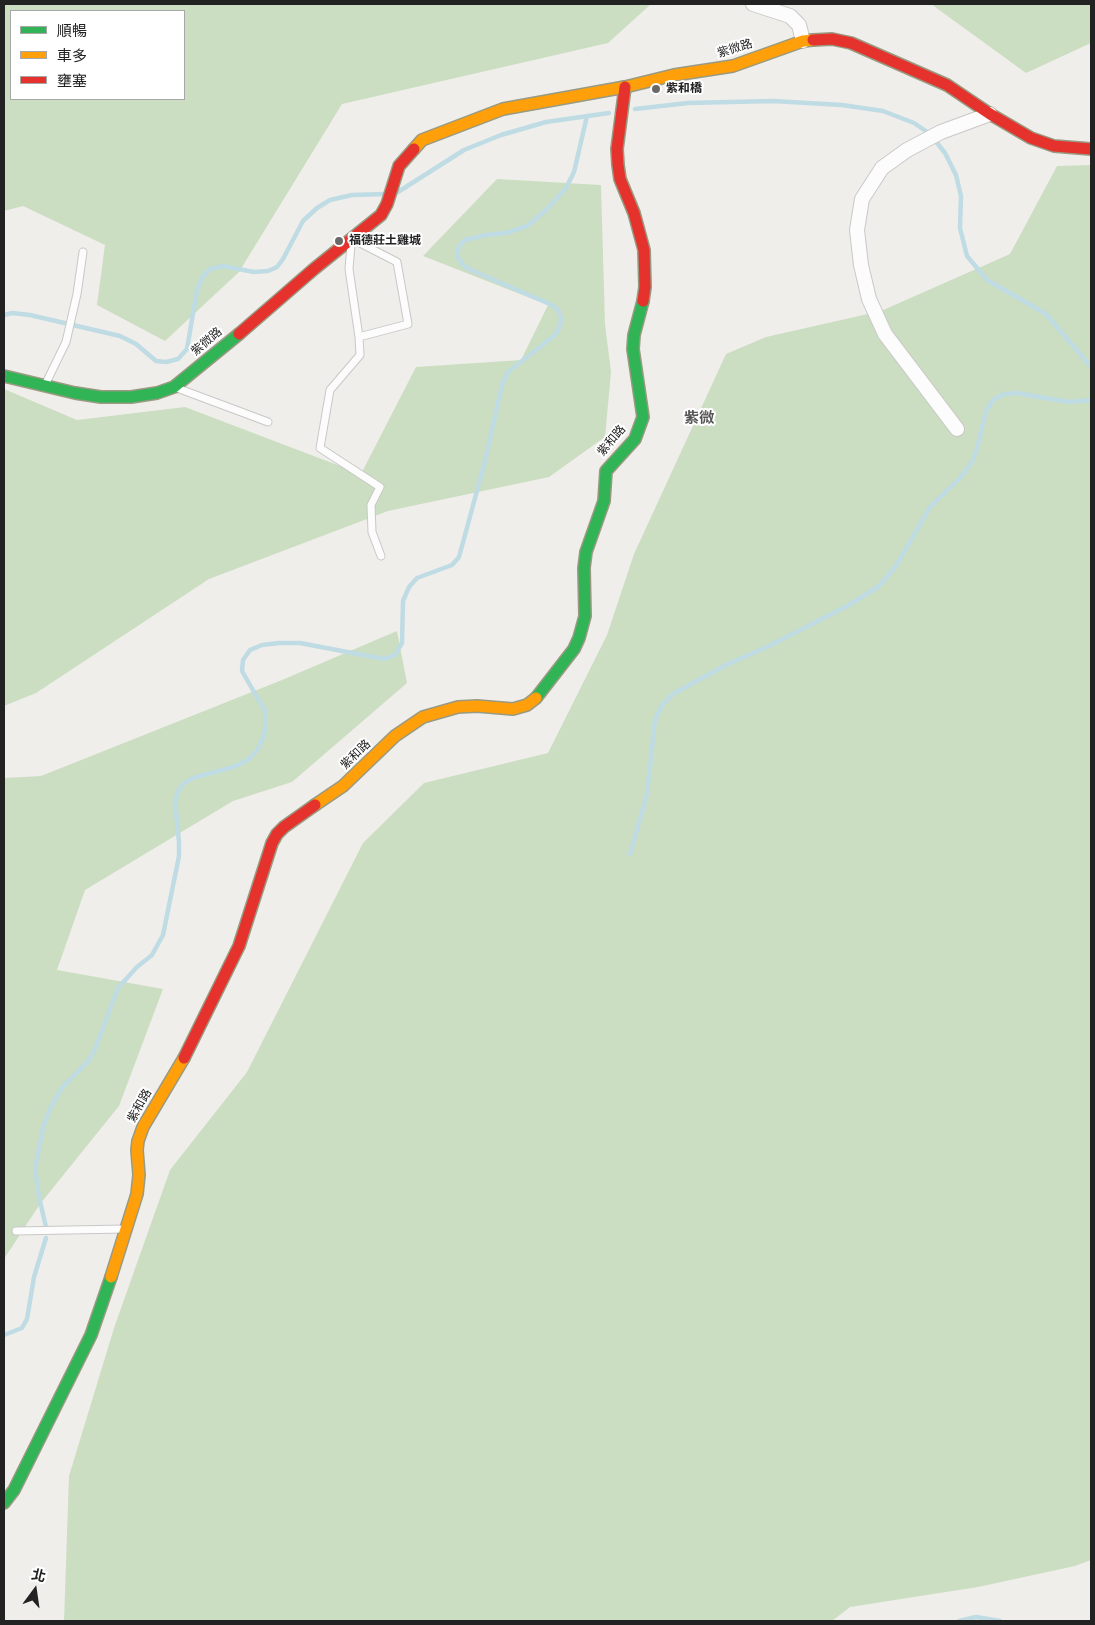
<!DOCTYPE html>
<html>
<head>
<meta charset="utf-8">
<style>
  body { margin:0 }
  #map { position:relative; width:1095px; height:1625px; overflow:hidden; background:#f0eeeb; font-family:"DejaVu Sans","Noto Sans TC",sans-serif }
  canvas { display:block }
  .frame { position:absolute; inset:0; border:5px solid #222; pointer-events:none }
  .legend { position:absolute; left:10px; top:10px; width:175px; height:90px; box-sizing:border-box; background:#fff; border:1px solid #a7a7a7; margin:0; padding:6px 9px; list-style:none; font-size:15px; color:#222 }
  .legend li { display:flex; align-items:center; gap:10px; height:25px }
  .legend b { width:25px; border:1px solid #a7a7a7 }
  .north { position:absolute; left:10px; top:1565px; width:50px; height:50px; -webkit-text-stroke:4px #fff; paint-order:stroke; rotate:14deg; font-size:14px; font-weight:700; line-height:20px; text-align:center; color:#222 }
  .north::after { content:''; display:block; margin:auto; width:18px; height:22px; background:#222; clip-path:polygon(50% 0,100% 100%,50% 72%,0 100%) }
</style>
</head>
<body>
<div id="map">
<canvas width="1095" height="1625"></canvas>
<div class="frame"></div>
<ul class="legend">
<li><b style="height:6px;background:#30b455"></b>順暢</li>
<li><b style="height:6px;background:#ff9f0a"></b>車多</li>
<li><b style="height:6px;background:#e5322d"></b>壅塞</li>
</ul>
<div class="north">北</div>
</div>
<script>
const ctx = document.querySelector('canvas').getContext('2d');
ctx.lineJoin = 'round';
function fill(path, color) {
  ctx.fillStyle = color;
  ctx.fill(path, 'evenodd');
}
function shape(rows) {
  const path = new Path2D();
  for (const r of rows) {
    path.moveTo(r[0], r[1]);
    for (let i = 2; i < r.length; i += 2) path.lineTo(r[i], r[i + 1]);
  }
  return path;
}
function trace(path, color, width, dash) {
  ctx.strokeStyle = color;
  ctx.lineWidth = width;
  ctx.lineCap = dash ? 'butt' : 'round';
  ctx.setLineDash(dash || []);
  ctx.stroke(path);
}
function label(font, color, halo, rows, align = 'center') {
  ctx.font = font + ' "DejaVu Sans","Noto Sans TC",sans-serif';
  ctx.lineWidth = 4;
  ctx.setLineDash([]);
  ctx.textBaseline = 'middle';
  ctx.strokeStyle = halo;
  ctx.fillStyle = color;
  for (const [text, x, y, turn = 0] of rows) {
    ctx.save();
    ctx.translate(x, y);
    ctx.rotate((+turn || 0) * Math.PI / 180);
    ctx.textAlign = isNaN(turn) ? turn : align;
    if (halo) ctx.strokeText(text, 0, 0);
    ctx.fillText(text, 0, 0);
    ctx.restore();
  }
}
fill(shape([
  [4,4,651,4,608,43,342,104,239,272,165,341,97,305,105,245,23,206,4,211],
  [11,11,184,11,184,99,11,99],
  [931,4,1091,4,1091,43,1026,73],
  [1091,165,1091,1560,1075,1566,978,1587,850,1607,832,1621,64,1621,69,1476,114,1328,170,1170,247,1072,363,843,424,783,548,753,607,635,634,554,726,354,766,337,881,311,1010,254,1057,166],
  [497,179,601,185,605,324,611,372,605,437,549,477,388,511,209,579,36,693,4,706,4,389,77,420,185,407,361,474,416,367,521,360,548,305,423,256],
  [397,631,407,683,292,782,233,801,85,890,57,970,163,989,119,1106,40,1204,4,1259,4,778,41,776,282,680]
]), '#cbdec1');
trace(shape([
  [635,109,688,103,773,101,842,105,883,111,914,123,930,134,945,153,956,175,961,196,960,228,967,256,987,280,1046,314,1091,367],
  [398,192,464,150,501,135,546,122,609,113],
  [4,315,12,313,30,315,120,336,136,344,156,361,166,362,178,359,187,349,197,290,203,276,210,269,223,266,254,272,268,271,277,267,283,259,303,221,317,208,330,200,352,195,386,194],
  [630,854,647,794,655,720,662,705,673,694,726,665,769,646,849,605,879,586,896,566,930,507,961,477,972,462,977,449,986,411,993,400,1004,394,1016,393,1069,402,1091,400],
  [46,1227,39,1197,35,1169,43,1128,49,1111,61,1089,89,1060,95,1049,118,988,137,967,152,955,163,935,179,856,179,842,175,802,178,791,184,783,193,778,236,766,249,759,258,749,264,735,266,723,265,711,242,671,243,660,250,650,262,645,279,643,300,643,384,659,395,655,402,643,403,601,409,587,417,578,452,565,459,557,484,465,502,385,508,372,555,335,560,326,561,318,558,310,552,305,471,270,463,265,457,256,459,246,465,240,486,235,506,233,527,226,546,210,566,188,574,172,587,116],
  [4,1335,22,1328,27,1319,34,1277,46,1238],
  [959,1621,976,1617,1000,1621]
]), '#bfdbe3', 4.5);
const lane = shape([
  [356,241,397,262,408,324,359,337],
  [351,245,349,269,359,337,360,355,330,390,320,448,380,487,371,505,372,532,381,556],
  [46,383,66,342,77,294,83,252],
  [177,388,268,422],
  [16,1231,124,1229]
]);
const street = shape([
  [753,4,790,16,799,25,803,41],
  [957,429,885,334,869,299,861,265,857,230,862,199,882,168,907,150,941,132,990,114]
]);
const fast = shape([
  [4,376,75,393,101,397,131,397,157,393,174,387,239,334],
  [536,698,574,649,579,638,585,616,584,568,586,552,604,501,606,471,635,439,643,417,633,349,634,335,643,301],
  [4,1503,14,1490,91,1335,111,1277]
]);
const slow = shape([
  [414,149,422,140,503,109,625,87,674,75,733,66,803,41,813,40],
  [315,805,343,786,395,736,423,717,458,707,477,706,513,709,527,705,536,698],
  [111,1277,137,1194,139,1175,137,1150,138,1141,143,1127,184,1058]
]);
const jam = shape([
  [813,40,832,39,851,43,947,85,990,114,1031,138,1054,146,1091,149],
  [625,87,617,149,618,165,620,179,634,213,644,250,645,287,643,301],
  [239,334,314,269,381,215,387,204,399,166,414,149],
  [184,1058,239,946,272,843,277,834,284,827,315,805]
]);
trace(lane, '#c9c8c7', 9);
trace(street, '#c9c8c7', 16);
trace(fast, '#999a82', 14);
trace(slow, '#999a82', 14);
trace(jam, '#999a82', 14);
trace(lane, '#fdfcfc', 7);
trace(street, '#fdfcfc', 14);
trace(fast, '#30b455', 11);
trace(slow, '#ff9f0a', 11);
trace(jam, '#e5322d', 11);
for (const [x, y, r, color] of [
  [656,89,5,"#6a6968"],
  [339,241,5,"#6a6968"]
]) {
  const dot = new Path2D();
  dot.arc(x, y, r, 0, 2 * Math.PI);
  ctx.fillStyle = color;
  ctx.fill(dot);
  trace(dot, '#fff', 2);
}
label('12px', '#222', '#fff', [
  ["紫微路",735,49,-17],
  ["紫微路",207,342,-40],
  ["紫和路",612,441,-50],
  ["紫和路",356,755,-44],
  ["紫和路",140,1106,-61]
]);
label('bold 12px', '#222', '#fff', [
  ["紫和橋",666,89],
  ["福德莊土雞城",349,241]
], 'left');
label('bold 15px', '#555', '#fff', [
  ["紫微",699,419]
]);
</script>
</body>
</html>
